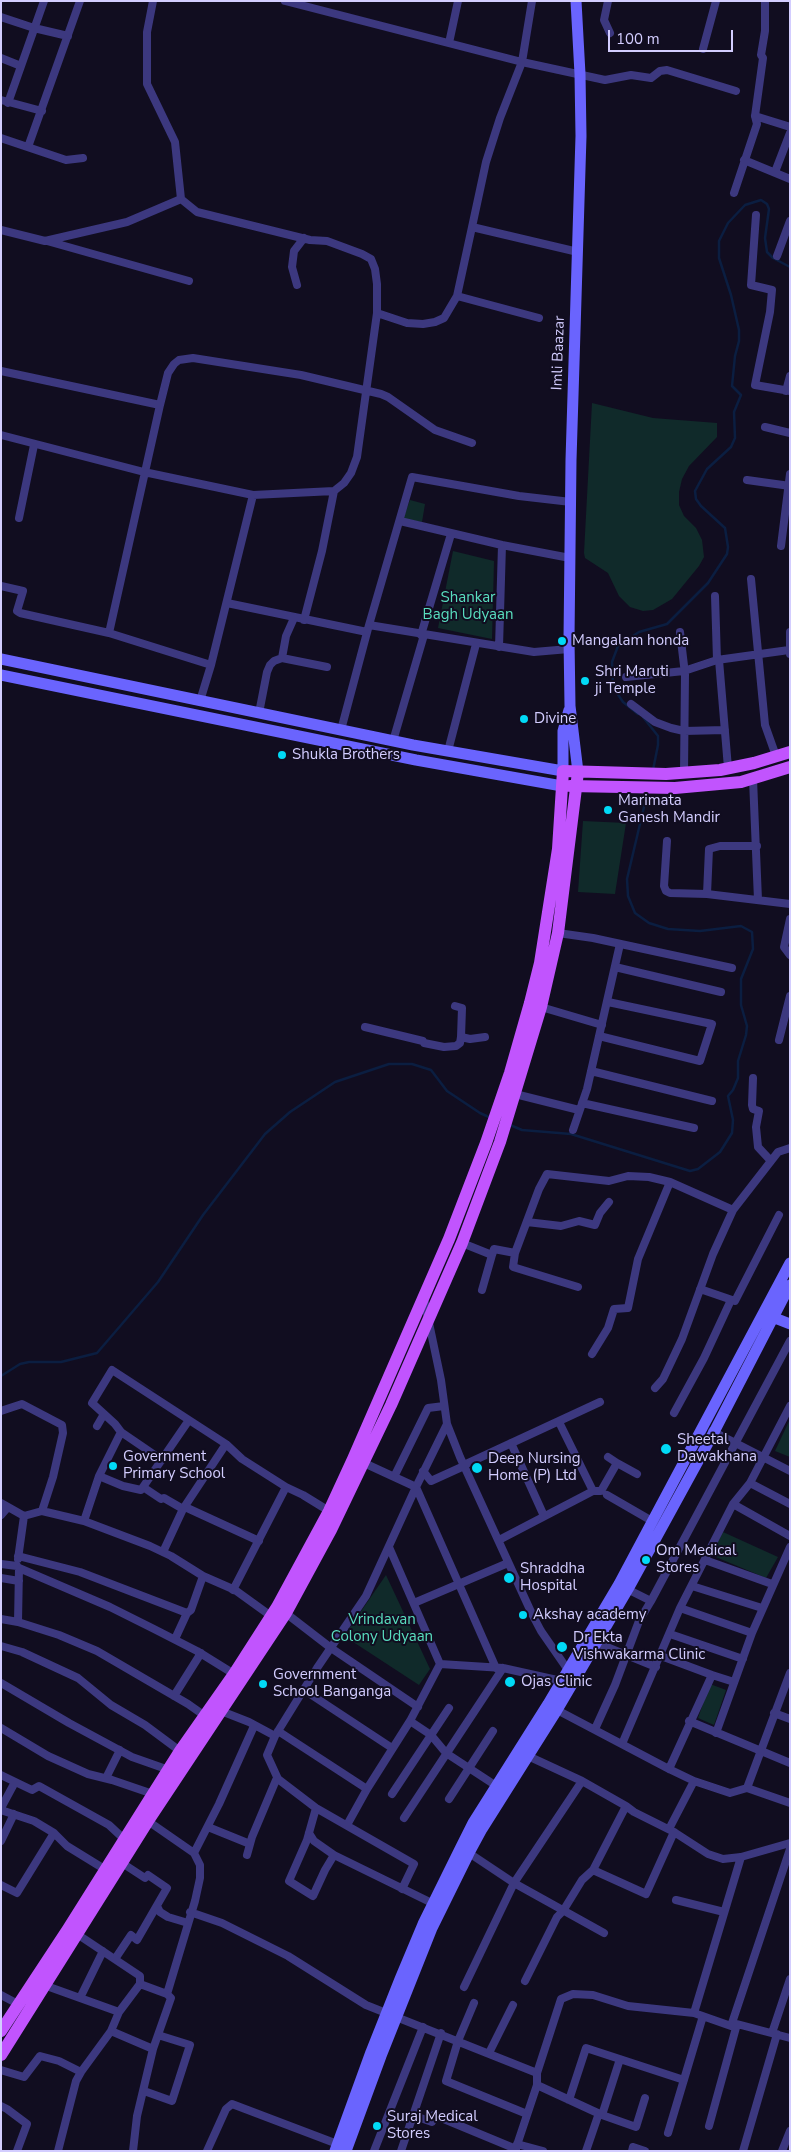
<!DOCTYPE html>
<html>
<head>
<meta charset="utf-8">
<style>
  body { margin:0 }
  #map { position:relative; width:791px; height:2152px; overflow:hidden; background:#110d20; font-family:"Nunito Sans",sans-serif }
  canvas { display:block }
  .frame { position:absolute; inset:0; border:2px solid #d3cdff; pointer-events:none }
  .scale { position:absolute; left:608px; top:30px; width:125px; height:22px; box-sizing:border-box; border:2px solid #d3cdff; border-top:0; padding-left:6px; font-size:15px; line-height:18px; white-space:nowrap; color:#d3cdff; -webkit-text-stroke:4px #110d20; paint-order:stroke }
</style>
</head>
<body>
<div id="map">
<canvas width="791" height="2152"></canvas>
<div class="frame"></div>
<div class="scale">100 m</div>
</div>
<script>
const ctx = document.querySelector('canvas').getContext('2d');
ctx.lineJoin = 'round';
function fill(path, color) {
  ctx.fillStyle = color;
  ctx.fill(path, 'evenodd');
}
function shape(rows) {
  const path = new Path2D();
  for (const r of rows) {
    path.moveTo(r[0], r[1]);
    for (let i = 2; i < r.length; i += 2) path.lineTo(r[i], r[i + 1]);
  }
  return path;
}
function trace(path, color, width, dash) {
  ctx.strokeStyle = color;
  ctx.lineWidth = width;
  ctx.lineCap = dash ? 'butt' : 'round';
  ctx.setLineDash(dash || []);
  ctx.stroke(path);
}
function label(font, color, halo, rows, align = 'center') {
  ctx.font = font + ' "Nunito Sans",sans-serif';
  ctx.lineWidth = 4;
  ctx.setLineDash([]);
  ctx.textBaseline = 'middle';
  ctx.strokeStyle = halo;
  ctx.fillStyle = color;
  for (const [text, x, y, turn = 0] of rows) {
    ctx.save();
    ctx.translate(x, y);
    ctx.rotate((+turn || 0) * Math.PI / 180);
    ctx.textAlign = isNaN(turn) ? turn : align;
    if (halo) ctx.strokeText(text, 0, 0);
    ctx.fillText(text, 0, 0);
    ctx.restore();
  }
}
fill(shape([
  [592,403,653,418,717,423,717,437,689,466,682,479,679,492,679,505,684,516,696,528,702,540,704,557,699,566,672,599,653,610,643,611,630,607,619,596,608,573,585,558,584,553],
  [410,500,425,504,422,522,403,519],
  [453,551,494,561,492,639,438,628],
  [583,821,626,823,615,894,578,892],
  [790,1419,790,1457,775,1451],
  [723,1532,778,1557,766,1578,711,1555],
  [386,1575,430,1669,419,1685,344,1636],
  [710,1684,726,1690,714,1725,698,1718]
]), '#102a2a');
trace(shape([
  [638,714,623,702,613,687,612,662,618,646,639,632,667,624,708,583,727,554,728,547,725,528,701,506,696,499,695,491,707,469,731,447,735,438,734,412,741,395,732,386,735,356,739,341,739,330,731,295,719,258,719,241,728,223,745,205,761,200,767,204,769,209,765,238,767,252,773,258,790,267],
  [643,717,658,736,658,745,653,770],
  [510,1125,522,1130,571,1134,690,1171,698,1169,720,1152,732,1133,733,1120,728,1096,733,1090,738,1078,738,1061,746,1035,747,1026,741,1005,741,979,753,949,752,932,741,926,700,931,668,929,649,923,635,913,628,896,627,879,648,790],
  [1,1376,20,1364,29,1362,61,1362,97,1353,158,1282,203,1215,265,1134,290,1112,335,1082,389,1064,412,1064,431,1070,447,1091,480,1113,491,1118]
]), '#0b1e41', 2.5);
trace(shape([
  [285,1,522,62,605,80,631,75,651,78,660,71,667,70,736,91],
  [608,1,604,20,610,33],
  [1,17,34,28,68,36],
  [449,43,458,1],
  [703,49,716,1],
  [1,58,21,66],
  [1,100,42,111],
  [8,103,44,1],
  [755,116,763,58,761,55,765,31,765,1],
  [1,138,66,160,83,158],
  [28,147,80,1],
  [744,160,790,179],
  [775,172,790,133],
  [734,193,757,124,755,116,790,127],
  [756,215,751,285,772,290,770,312,755,385,790,391],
  [472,227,486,162,500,118,522,62,532,1],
  [1,230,45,241,127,222,181,199],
  [47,241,189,281],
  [777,256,790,221],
  [297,285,292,267,294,251,304,238],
  [457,296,539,318],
  [377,313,407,323,423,324,435,322,444,318,457,296,472,227,578,252],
  [1,371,160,405],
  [786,391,790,376],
  [765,427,790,433],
  [1,435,144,472,253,495,334,491,344,483,351,473,357,457,377,313,377,284,375,269,371,259,362,254,327,241,310,240,197,212,181,199,175,142,147,84,147,32,153,1],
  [747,480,790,486],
  [19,518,34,445],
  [400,521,502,545,570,558],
  [781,546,790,474],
  [751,579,765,725,776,756],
  [1,586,23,591,17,611,20,613,109,633,211,665],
  [715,596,717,660],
  [227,603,367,632],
  [304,620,322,551,334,491],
  [369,625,534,652,569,649],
  [680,632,685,674,684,773],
  [109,633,160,405,168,373,174,364,179,360,193,358,301,375,381,394,388,397,435,430,472,443],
  [421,635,451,534],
  [499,647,502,545],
  [790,654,790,632],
  [282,658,286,636,294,618],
  [719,660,728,768],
  [626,677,684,671,717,660,789,650],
  [200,701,211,665,253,495],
  [631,704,655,722,671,728,684,731,725,730],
  [259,713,267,672,270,665,274,661,282,658,327,667],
  [341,730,369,625,412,477,519,496,571,502],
  [393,741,424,635],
  [448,751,476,644],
  [753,779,758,900],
  [667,841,664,886,666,891,670,893,707,894,790,904],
  [707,894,709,849,720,846,757,846],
  [790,919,784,947,790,955],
  [558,933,593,938,732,968],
  [615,967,721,992],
  [541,1007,602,1025],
  [365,1027,423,1041,424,1043,444,1047,456,1046,460,1043,461,1037,462,1008,455,1006],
  [599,1036,700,1061,712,1024,608,1002],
  [461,1037,470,1039,485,1037],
  [779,1040,790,996],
  [591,1071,712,1101],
  [753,1078,752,1105,753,1109,759,1111,756,1127,758,1147,771,1161],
  [515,1094,579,1110],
  [582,1103,694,1128],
  [573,1130,587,1089,620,944],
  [527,1222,561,1226,579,1221,595,1225,600,1213,609,1202],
  [462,1243,492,1255,494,1249,515,1253],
  [578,1287,513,1267,515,1253,539,1189,547,1174,609,1181,628,1176,649,1177,670,1182,733,1210],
  [700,1289,735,1301,779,1215],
  [482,1290,492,1255],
  [424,1299,441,1380,447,1424,460,1457,532,1614,541,1631,568,1670],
  [592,1354,608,1328,614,1309,628,1308,638,1259,670,1182],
  [655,1388,663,1379,682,1339,713,1254,733,1210,778,1152,790,1148],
  [1,1411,22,1404,62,1425,63,1433,53,1477,42,1511],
  [674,1413,704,1358,731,1300],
  [189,1420,226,1444,242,1459,286,1487,303,1495,329,1511],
  [559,1422,593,1491],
  [97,1426,104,1414],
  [712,1431,790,1471],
  [121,1432,162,1460],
  [511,1443,544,1516],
  [608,1457,617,1463],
  [364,1463,416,1487,447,1424],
  [464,1465,600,1402],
  [423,1471,431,1481,464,1466],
  [394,1477,428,1408,444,1406],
  [750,1483,790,1504],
  [143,1487,161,1499,164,1498,183,1509],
  [416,1487,496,1668],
  [607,1495,652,1521],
  [1,1503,24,1516,18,1559],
  [733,1504,790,1536],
  [185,1507,259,1541],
  [1,1515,8,1507],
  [24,1516,42,1511,84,1521,150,1546,171,1556,203,1576],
  [84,1521,99,1476,121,1432,115,1424,92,1403,112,1370,189,1420,141,1490,123,1486,99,1476],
  [499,1540,593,1491,601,1491,617,1463,637,1474],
  [163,1552,183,1509,226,1444],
  [18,1556,80,1572,187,1613],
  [705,1560,772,1584],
  [1,1564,17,1566],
  [1,1578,19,1581],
  [692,1586,762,1608],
  [625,1588,651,1601,790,1341],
  [233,1590,286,1487],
  [414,1603,508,1563],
  [680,1608,752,1633],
  [283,1611,331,1648,418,1707],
  [1,1619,18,1622,59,1635,97,1651,188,1704,205,1716],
  [18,1622,19,1568,110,1607,154,1629,197,1651,234,1674],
  [670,1634,743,1659],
  [175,1639,187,1613,191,1610,203,1576,235,1590,271,1616],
  [597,1643,656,1667],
  [1,1646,22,1652,78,1678,111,1705,145,1725,180,1751],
  [661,1656,712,1675,669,1769],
  [440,1664,503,1668,566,1682],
  [712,1675,734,1682],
  [1,1683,69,1723,132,1757,169,1770],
  [304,1690,392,1748],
  [174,1696,201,1653],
  [557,1710,669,1769,694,1781,730,1793,747,1788,790,1673],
  [221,1711,249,1722,275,1736,267,1755,278,1779,316,1808,414,1864,402,1889],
  [774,1713,790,1719],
  [410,1721,431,1735,446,1753,498,1787],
  [689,1721,790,1763],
  [1,1728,48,1756,88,1774,112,1780,153,1794],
  [595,1729,615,1685,639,1621,651,1601],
  [278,1731,367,1789],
  [716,1733,752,1633,790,1547],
  [275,1736,317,1668,366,1596,416,1487],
  [622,1744,680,1608,733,1504,750,1483,790,1406],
  [528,1756,582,1781,626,1806,634,1812,674,1832,708,1854,723,1859,741,1857,790,1843],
  [1,1775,32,1790,39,1786,109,1825,124,1839],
  [106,1778,120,1750],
  [747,1788,790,1803],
  [392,1794,449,1708],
  [449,1799,493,1731],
  [1,1808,15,1782],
  [316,1808,307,1840,289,1881,313,1896,325,1870,334,1855],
  [1,1810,34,1821,54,1833,67,1846,106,1870],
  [404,1818,503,1668],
  [145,1819,194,1853,200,1865,200,1878,195,1901,167,1994],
  [347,1825,367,1789,410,1721,440,1664,389,1547],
  [208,1827,250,1844],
  [669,1829,694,1781],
  [309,1833,314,1841,334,1855,436,1905],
  [1,1841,14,1814],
  [194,1853,219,1804,254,1726],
  [469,1853,514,1883,604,1933],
  [247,1855,252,1837,276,1780,278,1779],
  [593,1870,646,1894,674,1832],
  [1,1885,17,1893,54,1833],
  [676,1900,724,1912],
  [157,1906,160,1912,168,1917,188,1923],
  [190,1912,222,1923,288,1956,366,2005,537,2073],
  [77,1934,140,1976,140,1984],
  [115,1959,131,1935,137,1940,167,1888,148,1875,145,1878,122,1863],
  [525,1981,557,1917,563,1911,582,1880,593,1870,626,1806],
  [41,1984,119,2012],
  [464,1987,514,1883,582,1781],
  [1,1995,18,2004],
  [80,1998,103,1951],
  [474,2003,458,2041,446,2081,527,2114],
  [694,2013,741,1857],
  [731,2026,790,1849],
  [111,2031,153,2049],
  [772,2033,790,1979],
  [489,2053,513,2005],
  [1,2070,24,2077,40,2056,59,2061,81,2072],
  [537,2085,602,2115,636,2127,645,2098],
  [144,2091,172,2101,190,2045,158,2035],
  [569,2100,586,2048,684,2080],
  [1,2106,7,2109,27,2124,17,2151],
  [412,2115,432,2122,434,2115,516,2149],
  [602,2115,620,2059],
  [709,2126,737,2024],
  [668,2133,703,2016],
  [517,2144,543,2151],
  [58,2151,76,2081,81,2072,111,2031,119,2012,140,1984,167,1994,171,1998,153,2049,137,2116,133,2151],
  [207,2151,226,2109,232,2104,340,2145],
  [374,2151,423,2027],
  [401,2151,441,2033],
  [515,2151,537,2085,537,2073,561,1999,573,1994,593,1995,628,2006,694,2013,731,2026,737,2024,790,2038],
  [586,2151,599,2113],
  [632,2151,633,2147,645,2151],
  [743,2151,777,2034],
  [782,2151,790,2131]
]), '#3c387f', 8);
trace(shape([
  [576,1,580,74,581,136,571,460,569,639,570,706,578,772],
  [1,659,413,745,563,771,563,731,569,710],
  [1,675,416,760,562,786],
  [767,1315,790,1324],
  [335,2151,371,2052,400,1979,423,1924,460,1849,473,1823,548,1704,619,1584,790,1263],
  [346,2151,381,2056,432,1928,469,1853,482,1829,557,1710,628,1589,714,1432,790,1285]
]), '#6a64fe', 11);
trace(shape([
  [570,786,675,788,741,782,790,767],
  [1,2031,68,1929,180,1751,234,1674,277,1607,329,1511,353,1459,449,1239,486,1143,510,1073,530,1003,540,963,558,849,563,771,666,774,720,770,754,763,790,752],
  [1,2055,148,1821,286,1613,331,1530,391,1405,462,1243,500,1142,541,1007,558,933,578,772]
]), '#c154fe', 12);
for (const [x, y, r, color] of [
  [562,641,5,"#01daf6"],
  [585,681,5,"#01daf6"],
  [524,719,5,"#01daf6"],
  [282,755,5,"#01daf6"],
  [608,810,5,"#01daf6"],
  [666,1449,6,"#01daf6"],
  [113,1466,5,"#01daf6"],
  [477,1468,6,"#01daf6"],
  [646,1560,5,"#01daf6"],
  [509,1578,6,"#01daf6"],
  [523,1615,5,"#01daf6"],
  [562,1647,6,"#01daf6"],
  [510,1682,6,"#01daf6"],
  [263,1684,5,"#01daf6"],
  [377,2126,5,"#01daf6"]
]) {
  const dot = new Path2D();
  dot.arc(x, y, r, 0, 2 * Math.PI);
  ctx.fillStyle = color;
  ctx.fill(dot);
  trace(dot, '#110d20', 2);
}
label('15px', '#d3cdff', '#110d20', [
  ["Imli Baazar",559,353,-88]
]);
label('15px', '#59debf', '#110d20', [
  ["Shankar",468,598],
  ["Bagh Udyaan",468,615],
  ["Vrindavan",382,1620],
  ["Colony Udyaan",382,1637]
]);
label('15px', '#d3cdff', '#110d20', [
  ["Mangalam honda",572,641],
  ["Shri Maruti",595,672],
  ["ji Temple",595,689],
  ["Divine",534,719],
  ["Shukla Brothers",292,755],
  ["Marimata",618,801],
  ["Ganesh Mandir",618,818],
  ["Sheetal",677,1440],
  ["Dawakhana",677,1457],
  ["Government",123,1457],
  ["Primary School",123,1474],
  ["Deep Nursing",488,1459],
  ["Home (P) Ltd",488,1476],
  ["Om Medical",656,1551],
  ["Stores",656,1568],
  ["Shraddha",520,1569],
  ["Hospital",520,1586],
  ["Akshay academy",533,1615],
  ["Dr Ekta",573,1638],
  ["Vishwakarma Clinic",573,1655],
  ["Government",273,1675],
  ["School Banganga",273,1692],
  ["Ojas Clinic",521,1682],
  ["Suraj Medical",387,2117],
  ["Stores",387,2134]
], 'left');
</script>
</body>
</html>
